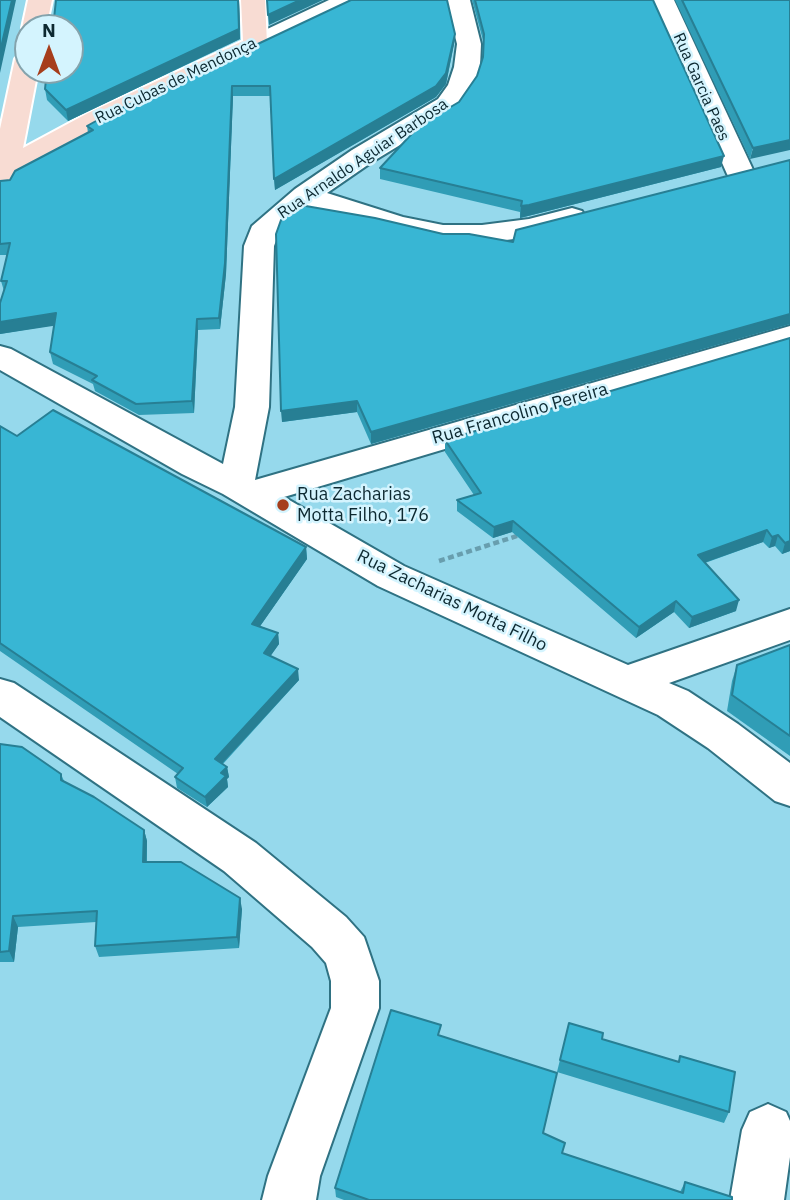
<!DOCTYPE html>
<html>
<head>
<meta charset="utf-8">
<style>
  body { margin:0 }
  #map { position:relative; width:790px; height:1200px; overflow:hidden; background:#96d9ec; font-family:"IBM Plex Sans",sans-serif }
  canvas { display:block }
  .north { position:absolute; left:14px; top:14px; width:70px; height:70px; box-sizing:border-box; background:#d4f4fe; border:2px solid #84a3ac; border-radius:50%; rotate:0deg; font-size:19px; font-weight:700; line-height:28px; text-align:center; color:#0d2931 }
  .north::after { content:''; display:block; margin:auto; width:24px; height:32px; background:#a63e1c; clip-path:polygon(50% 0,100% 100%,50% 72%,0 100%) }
</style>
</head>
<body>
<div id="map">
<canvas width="790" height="1200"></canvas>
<div class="north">N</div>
</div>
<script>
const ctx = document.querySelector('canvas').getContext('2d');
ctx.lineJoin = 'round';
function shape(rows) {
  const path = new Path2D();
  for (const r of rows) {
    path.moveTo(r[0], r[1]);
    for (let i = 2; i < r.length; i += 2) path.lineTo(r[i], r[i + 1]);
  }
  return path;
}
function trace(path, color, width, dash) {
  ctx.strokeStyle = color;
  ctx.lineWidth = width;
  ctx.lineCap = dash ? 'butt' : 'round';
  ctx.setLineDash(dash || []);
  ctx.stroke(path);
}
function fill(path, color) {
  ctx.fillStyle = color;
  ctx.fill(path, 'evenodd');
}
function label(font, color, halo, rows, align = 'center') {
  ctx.font = font + ' "IBM Plex Sans",sans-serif';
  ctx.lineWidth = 5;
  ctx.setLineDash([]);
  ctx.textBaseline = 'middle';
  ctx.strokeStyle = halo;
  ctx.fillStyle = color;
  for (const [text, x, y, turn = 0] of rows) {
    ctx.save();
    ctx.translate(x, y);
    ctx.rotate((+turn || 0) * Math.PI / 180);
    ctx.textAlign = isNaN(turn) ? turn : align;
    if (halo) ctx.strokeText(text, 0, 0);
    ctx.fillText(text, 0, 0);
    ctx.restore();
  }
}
const minor = shape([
  [329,0,360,0,356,5,264,49,255,51,246,49,243,44,246,39,329,0],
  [446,0,470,0,481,44,480,67,474,86,456,111,372,162,327,193,403,217,443,225,482,225,529,219,572,208,582,211,586,217,582,223,530,237,482,243,443,243,386,230,309,206,280,230,274,246,269,407,255,480,790,326,790,346,284,497,404,566,628,665,790,609,790,640,669,683,688,691,738,724,790,763,790,806,775,801,708,748,658,715,378,586,223,494,182,474,0,370,0,346,11,349,223,464,235,407,244,246,252,226,295,189,352,150,438,99,448,85,454,67,457,44,446,0],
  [650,0,674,0,755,174,751,180,741,182,731,180,727,174,650,0],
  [0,679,14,683,256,843,346,917,364,937,379,981,379,1008,320,1176,316,1200,262,1200,268,1176,331,1008,331,981,326,963,312,947,224,871,0,717,0,679],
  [768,1104,786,1112,790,1121,790,1157,784,1200,730,1200,742,1130,750,1112,768,1104]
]);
const major = shape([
  [28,0,52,0,46,28,28,28,28,34,22,28,28,0],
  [241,0,265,0,267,44,264,49,106,125,18,173,12,189,0,191,0,129,15,59,19,54,28,51,28,70,38,70,23,148,88,113,243,41,241,0]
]);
trace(minor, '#2f7283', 4);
trace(major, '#fff', 4);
trace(shape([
  [439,561,520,535]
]), '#689eae', 4.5, [6, 3.5]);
fill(minor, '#fff');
fill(major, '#f8dcd3');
fill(shape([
  [56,0,239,0,240,39,68,121,47,100,45,89],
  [351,0,454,44,446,84,436,97,275,190,270,96,233,96,226,274,220,329,198,330,194,413,139,415,95,391,93,384,53,364,50,352,54,325,0,334,0,303,4,291,1,281,7,255,0,255,0,181,10,180,88,133,87,126],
  [472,0,653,0,721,167,528,216,520,218,520,212,380,179,380,168,459,102,477,76,483,57,484,44],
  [675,0,790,0,750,159],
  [790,160,790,324,371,444,357,412,282,422,443,234,513,242],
  [790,338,790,551,782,554,775,546,769,548,763,542,705,563,736,611,689,628,674,612,636,638,512,532,493,538,457,511,457,500,474,495,445,452,445,440],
  [0,426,17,436,306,547,307,559,260,626,278,633,279,644,270,656,299,680,223,764,227,767,229,777,227,779,228,787,207,807,177,788,175,777,178,774,0,651],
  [790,645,790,756,727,711,732,681,737,665],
  [0,744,61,774,64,781,144,830,147,841,147,862,242,909,239,948,99,957,95,946,96,922,18,927,14,962,0,962],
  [569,1023,602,1039,678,1062,680,1056,729,1112,724,1123,557,1072],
  [441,1036,562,1153,680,1192,685,1182,732,1200,344,1200,336,1197,335,1188]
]), '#309db6');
fill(shape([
  [12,0,16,0,0,73,0,52],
  [239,0,240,39,68,121,66,110],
  [300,0,323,0,269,25,268,15],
  [455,34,454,44,446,84,436,97,275,190,274,179],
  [232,86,233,96,226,274,220,329,219,318],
  [790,140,790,150,750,159,753,148],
  [724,156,721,167,528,216,520,218,521,206],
  [56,313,59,325,0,334,0,322],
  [790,314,790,324,371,444,371,432],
  [197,319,198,330,194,413,192,401],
  [357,401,357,412,282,422,281,411],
  [513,521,512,532,493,538,494,527],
  [767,530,763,542,695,566,698,555],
  [778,535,775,546,769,548,772,537],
  [790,541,790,551,782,554,785,543],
  [306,547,307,559,254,635,252,624],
  [739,600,736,611,689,628,692,617],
  [676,601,674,612,636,638,639,627],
  [278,633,279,644,265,664,264,653],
  [298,669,299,680,217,769,215,759],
  [227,767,229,777,227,779,228,787,207,807,205,797,221,773],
  [144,830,147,841,146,873,143,862],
  [240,898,242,909,239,948,237,937],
  [13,916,18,927,14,962,9,951]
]), '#277f94');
const building = shape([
  [0,0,12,0,0,52,0,0],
  [56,0,238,0,239,29,66,110,45,89,47,70,70,70,70,28,53,28,56,0],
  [267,0,300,0,268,15,267,0],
  [351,0,447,0,455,34,446,73,436,86,274,179,270,86,232,86,225,263,219,318,197,319,192,401,136,404,92,380,97,376,50,352,56,313,0,322,0,303,7,281,1,281,10,243,0,244,0,181,10,180,15,171,93,130,87,126,105,116,351,0],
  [475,0,653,0,724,156,529,205,521,206,522,201,380,168,420,125,459,102,477,76,483,57,484,34,475,0],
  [682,0,790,0,790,140,753,148,682,0],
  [790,160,790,314,371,432,357,401,281,411,276,234,281,220,300,205,375,218,443,234,469,234,513,242,516,230,790,160],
  [790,338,790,541,785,543,778,535,772,537,767,530,698,555,739,600,692,617,676,601,639,627,513,521,494,527,457,500,481,493,445,440,790,338],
  [53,410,306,547,252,624,278,633,264,653,298,669,215,759,227,767,221,773,226,776,205,797,175,777,183,768,0,643,0,426,17,436,53,410],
  [790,645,790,736,732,695,737,665,790,645],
  [0,744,22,747,61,774,61,780,94,797,144,830,143,862,181,862,240,898,237,937,95,946,97,911,13,916,9,951,0,952,0,744],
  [391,1010,441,1025,438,1035,557,1073,543,1133,565,1143,562,1153,683,1193,685,1182,732,1197,732,1200,369,1200,335,1188,391,1010],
  [569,1023,603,1033,602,1039,679,1062,680,1056,735,1072,729,1112,560,1060,569,1023]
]);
fill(building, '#38b6d4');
trace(building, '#277f94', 2);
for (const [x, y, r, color] of [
  [283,505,7,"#a63e1c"]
]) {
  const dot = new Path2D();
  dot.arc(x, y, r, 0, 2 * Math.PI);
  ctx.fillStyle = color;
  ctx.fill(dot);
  trace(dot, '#d4f4fe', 2.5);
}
label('16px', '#0d2931', '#d4f4fe', [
  ["Rua Cubas de Mendonça",176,81,-26],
  ["Rua Garcia Paes",701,87,66],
  ["Rua Arnaldo Aguiar Barbosa",363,159,-34]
]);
label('18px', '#0d2931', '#d4f4fe', [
  ["Rua Francolino Pereira",520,414,-16],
  ["Rua Zacharias Motta Filho",452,601,26]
]);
label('18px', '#0d2931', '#d4f4fe', [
  ["Rua Zacharias",297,495],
  ["Motta Filho, 176",297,516]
], 'left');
</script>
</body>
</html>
